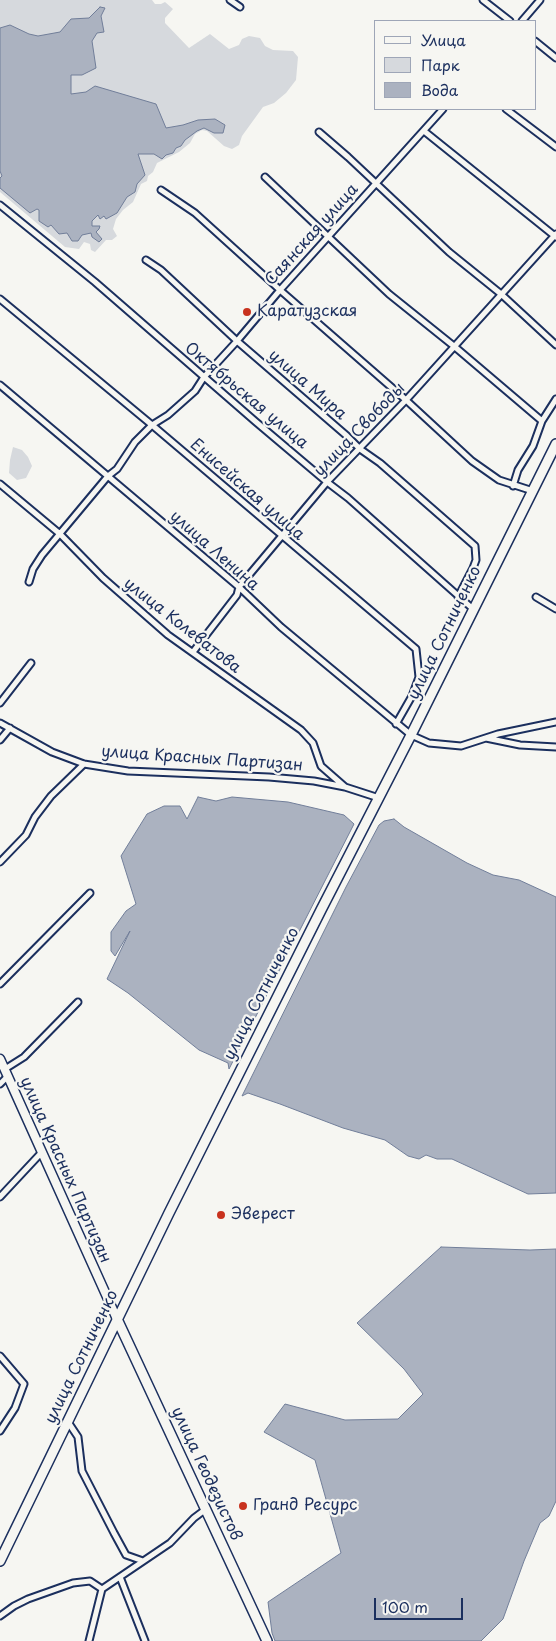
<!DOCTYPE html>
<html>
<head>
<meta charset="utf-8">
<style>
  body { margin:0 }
  #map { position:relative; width:556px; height:1641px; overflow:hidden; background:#f6f6f2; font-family:"Playpen Sans",sans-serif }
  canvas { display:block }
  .legend { position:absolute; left:374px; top:20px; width:162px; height:90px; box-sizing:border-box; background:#f6f6f2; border:1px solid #9ea6b7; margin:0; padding:6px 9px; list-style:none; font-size:15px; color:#1b2f5e }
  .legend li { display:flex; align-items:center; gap:10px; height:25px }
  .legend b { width:25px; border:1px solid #9ea6b7 }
  .scale { position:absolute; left:374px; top:1598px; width:89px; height:22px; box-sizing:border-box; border:2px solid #1b2f5e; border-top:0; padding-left:6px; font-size:15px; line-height:18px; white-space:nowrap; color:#1b2f5e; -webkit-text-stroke:4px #f6f6f2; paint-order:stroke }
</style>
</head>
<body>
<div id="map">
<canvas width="556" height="1641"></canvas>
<ul class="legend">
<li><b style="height:6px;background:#f6f6f2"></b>Улица</li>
<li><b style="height:14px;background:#d6d9dd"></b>Парк</li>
<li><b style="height:14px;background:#abb2c0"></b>Вода</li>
</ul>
<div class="scale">100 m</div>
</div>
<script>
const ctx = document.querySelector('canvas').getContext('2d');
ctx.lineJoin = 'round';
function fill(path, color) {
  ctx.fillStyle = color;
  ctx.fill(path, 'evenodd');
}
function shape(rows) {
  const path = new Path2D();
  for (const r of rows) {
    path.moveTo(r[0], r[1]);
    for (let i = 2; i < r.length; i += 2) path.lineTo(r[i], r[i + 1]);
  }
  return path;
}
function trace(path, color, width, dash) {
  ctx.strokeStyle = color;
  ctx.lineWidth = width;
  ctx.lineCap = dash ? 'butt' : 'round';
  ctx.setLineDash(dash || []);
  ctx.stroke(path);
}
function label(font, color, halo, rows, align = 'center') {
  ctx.font = font + ' "Playpen Sans",sans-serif';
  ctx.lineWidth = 4.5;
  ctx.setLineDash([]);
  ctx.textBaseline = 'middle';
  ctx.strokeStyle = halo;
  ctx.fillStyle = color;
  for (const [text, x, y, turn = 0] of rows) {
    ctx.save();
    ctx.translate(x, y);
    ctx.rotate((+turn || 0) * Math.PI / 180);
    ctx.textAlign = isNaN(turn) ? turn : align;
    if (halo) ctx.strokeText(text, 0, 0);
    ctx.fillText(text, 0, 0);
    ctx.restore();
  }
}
fill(shape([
  [0,0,152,0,155,4,161,4,165,2,173,9,165,18,165,23,189,48,210,34,229,49,239,45,242,39,249,36,260,38,265,46,273,50,293,51,298,57,296,80,286,93,274,103,263,107,242,136,239,145,232,149,224,146,207,131,202,130,195,134,190,143,179,152,157,163,153,172,148,176,147,181,141,184,133,202,123,210,116,219,113,229,117,236,112,240,106,240,95,252,91,250,90,244,84,242,79,249,65,247,0,192],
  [13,447,22,450,28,457,32,466,26,478,17,480,9,473,10,460]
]), '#d6d9dd');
const water = shape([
  [100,7,105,8,101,16,104,32,97,33,92,41,96,68,82,75,71,75,71,94,86,92,95,86,156,104,166,128,183,125,198,120,215,119,225,125,223,133,214,133,204,128,197,131,185,140,181,146,176,148,173,153,166,155,162,159,154,154,138,154,145,175,137,184,135,192,127,197,117,213,106,219,104,216,100,219,98,215,92,221,92,226,100,226,99,229,96,232,102,239,99,242,92,237,91,233,82,235,78,241,72,241,67,233,59,234,51,225,48,227,39,221,39,210,37,209,30,213,0,188,0,178,2,176,0,171,0,28,10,25,29,34,38,36,60,32,71,19,89,18,100,7],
  [198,797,216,801,232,797,288,802,344,815,354,824,229,1069,228,1063,199,1050,128,993,107,979,130,931,115,956,111,951,111,932,126,911,136,904,121,856,147,814,164,806,180,806,187,819,198,797],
  [394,819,404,827,467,863,493,875,519,880,556,897,556,1193,528,1194,452,1159,437,1159,426,1155,419,1159,408,1156,385,1140,343,1128,280,1104,248,1093,242,1096,346,887,379,825,384,821,394,819],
  [441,1247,530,1250,556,1249,556,1501,549,1516,540,1523,524,1561,503,1619,481,1641,275,1641,272,1633,268,1602,341,1553,315,1460,264,1432,285,1404,345,1420,398,1419,423,1394,404,1369,357,1323,441,1247]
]);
fill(water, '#abb2c0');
trace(water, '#717e99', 1);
const street = shape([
  [230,0,240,7],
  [483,0,510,21],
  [522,21,540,0],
  [535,41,556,58],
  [506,109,556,147],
  [424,131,556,237],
  [319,132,348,157,449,252,501,294,556,345],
  [265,177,389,294,455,347,542,421],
  [161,190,195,213,280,290,406,400,472,461,499,480,533,491],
  [0,205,95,282,256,422,327,482,348,498,473,609],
  [146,260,161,270,237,341,347,436,360,449,380,463,475,546,476,560,473,568,458,597],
  [0,299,152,425,416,649,419,677,412,696,396,724],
  [0,385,239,587,281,627,411,735,429,743,461,746,498,734,556,722],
  [0,484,60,534,103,578,168,635,301,730,313,743,321,766,345,787],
  [513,486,518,470,533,446,542,421,556,399],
  [29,582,33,569,42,555,108,476,117,469,135,442,152,425,168,415,195,391,204,377,237,341,280,290,443,109],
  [536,597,556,609],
  [193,652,237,595,239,587,327,482,406,400,556,234],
  [0,703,31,663],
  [0,723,52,752,84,764,128,771,269,777,314,781,345,787,379,798],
  [486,738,520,745,556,747],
  [0,740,10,728],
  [0,862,26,835,35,817,51,796,84,764],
  [0,984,90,893],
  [5,1069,24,1057,78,1002],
  [0,1084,8,1076],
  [0,1197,42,1152],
  [0,1356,24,1384,15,1408,0,1431],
  [68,1422,78,1437,82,1471,114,1533,126,1555,143,1561],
  [120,1577,145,1641],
  [102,1589,170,1543,194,1518,206,1509],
  [0,1616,14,1606,28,1599,73,1583,90,1581,102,1589],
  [89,1641,102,1589]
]);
const secondary = shape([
  [0,1059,117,1319]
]);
const primary = shape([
  [117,1319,267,1641],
  [0,1561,169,1213,321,910,411,735,556,444]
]);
trace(street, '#1b2f5e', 9);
trace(secondary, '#1b2f5e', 11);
trace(primary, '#1b2f5e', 12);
trace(street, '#f6f6f2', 5);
trace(secondary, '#f6f6f2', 8);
trace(primary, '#f6f6f2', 9);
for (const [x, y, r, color] of [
  [247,312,5,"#c8321e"],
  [221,1215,5,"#c8321e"],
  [243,1506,5,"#c8321e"]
]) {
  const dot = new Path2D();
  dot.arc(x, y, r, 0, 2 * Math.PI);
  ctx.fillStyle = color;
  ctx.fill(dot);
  trace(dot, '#f6f6f2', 2);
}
label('16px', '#1b2f5e', '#f6f6f2', [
  ["Саянская улица",312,235,-48],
  ["улица Мира",307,385,41],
  ["Октябрьская улица",246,396,40],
  ["улица Свободы",360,430,-46],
  ["Енисейская улица",247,490,41],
  ["улица Ленина",214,551,41],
  ["улица Колеватова",182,626,38],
  ["улица Сотниченко",445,633,-64],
  ["улица Красных Партизан",202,759,4],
  ["улица Сотниченко",262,994,-63],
  ["улица Красных Партизан",65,1170,66],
  ["улица Сотниченко",82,1357,-64],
  ["улица Геодезистов",206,1474,65]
]);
label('16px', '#1b2f5e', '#f6f6f2', [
  ["Каратузская",257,312],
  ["Эверест",231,1215],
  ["Гранд Ресурс",253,1506]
], 'left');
</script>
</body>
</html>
